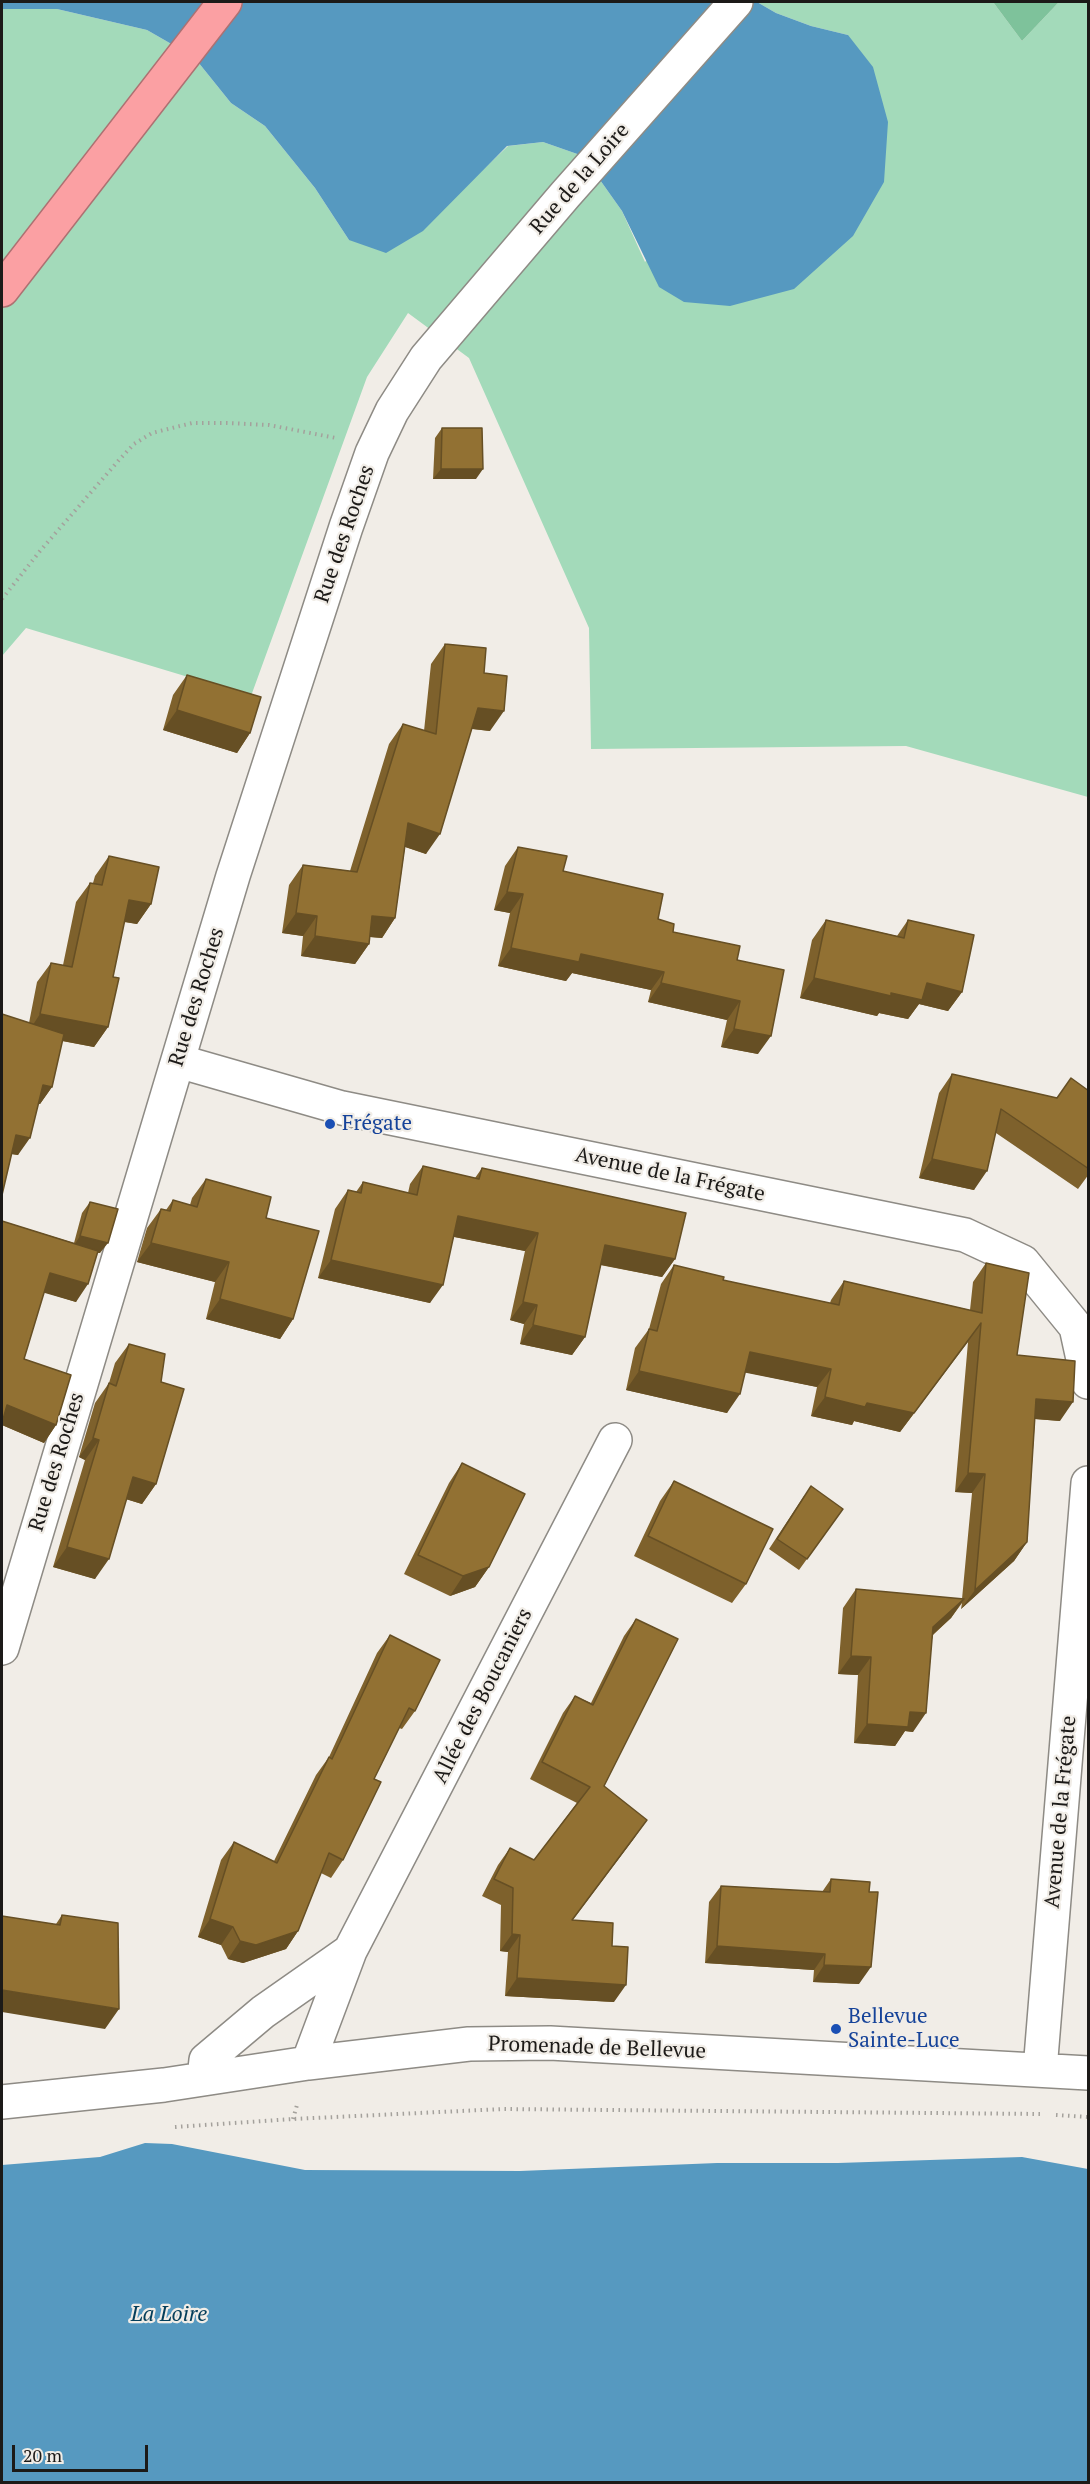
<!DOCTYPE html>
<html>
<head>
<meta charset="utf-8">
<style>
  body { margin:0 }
  #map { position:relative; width:1090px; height:2484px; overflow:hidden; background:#f1ede7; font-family:"PT Serif",serif }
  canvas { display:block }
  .frame { position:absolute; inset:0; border:3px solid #1c1a18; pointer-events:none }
  .scale { position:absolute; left:12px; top:2445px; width:136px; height:27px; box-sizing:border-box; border:3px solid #1c1a18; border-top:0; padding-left:8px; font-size:18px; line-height:21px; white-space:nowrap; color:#1c1a18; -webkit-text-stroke:4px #f1ede7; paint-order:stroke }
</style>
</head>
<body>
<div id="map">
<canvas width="1090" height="2484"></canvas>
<div class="frame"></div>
<div class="scale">20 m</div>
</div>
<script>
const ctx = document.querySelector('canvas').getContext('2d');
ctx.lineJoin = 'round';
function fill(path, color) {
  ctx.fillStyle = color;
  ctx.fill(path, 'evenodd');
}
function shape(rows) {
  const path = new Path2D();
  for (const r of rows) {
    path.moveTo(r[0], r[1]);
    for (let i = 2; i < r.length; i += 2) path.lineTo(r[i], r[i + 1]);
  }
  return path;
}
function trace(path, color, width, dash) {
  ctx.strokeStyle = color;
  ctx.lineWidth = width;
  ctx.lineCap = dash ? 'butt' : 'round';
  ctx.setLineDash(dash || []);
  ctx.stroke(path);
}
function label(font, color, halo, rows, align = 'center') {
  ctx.font = font + ' "PT Serif",serif';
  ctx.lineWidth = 4.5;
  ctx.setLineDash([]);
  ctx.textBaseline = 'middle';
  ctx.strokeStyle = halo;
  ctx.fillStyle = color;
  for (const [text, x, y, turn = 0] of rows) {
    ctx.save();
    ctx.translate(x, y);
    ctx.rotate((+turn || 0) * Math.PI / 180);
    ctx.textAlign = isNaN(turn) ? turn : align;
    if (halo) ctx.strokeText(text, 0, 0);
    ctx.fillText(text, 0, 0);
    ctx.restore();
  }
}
fill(shape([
  [757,2,993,2,1022,41,1059,2,1088,2,1088,797,906,746,591,749,589,628,469,358,408,313,367,377,251,696,26,628,2,656,2,9,57,9,147,30,194,57,231,103,265,126,315,188,349,240,473,179,508,146,543,142,583,156,622,211,645,262,848,35,811,26,776,13]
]), '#a3daba');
fill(shape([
  [993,2,1059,2,1022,41]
]), '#7ec29b');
fill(shape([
  [2,2,757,2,776,13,811,26,848,35,873,67,888,122,884,182,853,236,794,289,730,306,684,302,659,287,622,211,583,156,543,142,507,146,423,231,386,253,349,240,315,188,265,126,231,103,194,57,147,30,57,9,2,9],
  [145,2143,172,2144,305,2170,520,2171,717,2163,838,2163,1022,2157,1088,2169,1088,2482,2,2482,2,2165,100,2157]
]), '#5699c0');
const minor = shape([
  [178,1061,342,1108,965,1235,1023,1262,1076,1327,1088,1382],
  [2,1648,233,876,346,527,372,453,392,411,426,358,565,195,736,2],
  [308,2063,350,1951,615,1440],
  [1040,2070,1088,1483],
  [204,2078,206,2060,263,2012,350,1951],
  [2,2102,164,2085,308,2063,469,2044,550,2043,1088,2073]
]);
const highway = shape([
  [2,290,225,2]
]);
trace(minor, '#8e8b85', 36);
trace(highway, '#ad7172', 36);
trace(shape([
  [2,599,40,551,119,460,134,444,152,433,192,423,227,423,269,425,336,438],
  [1056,2115,1088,2117],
  [293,2119,297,2105],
  [175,2127,293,2119,503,2109,1040,2114]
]), '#a4a19c', 4, [1.5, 4.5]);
trace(minor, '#fff', 33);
trace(highway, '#fba0a3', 33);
fill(shape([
  [442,428,476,479,433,479,435,438],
  [445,644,484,673,490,731,472,729,426,854,405,847,395,918,382,938,370,937,369,944,355,964,301,956,303,936,282,933,289,885,303,865,350,871,389,744,403,724,424,731,431,664],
  [187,675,250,733,237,753,163,730,173,695],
  [518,847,563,871,658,919,673,932,737,960,758,1054,721,1047,727,1020,648,1002,651,990,572,973,566,981,498,966,510,913,494,910,505,866],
  [109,856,151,904,137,924,124,922,113,977,108,1027,94,1047,62,1041,52,1087,40,1104,38,1104,18,1155,12,1154,29,1023,37,982,51,963,63,965,76,902,90,883,93,883,95,876],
  [826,920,897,936,908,920,962,992,948,1011,919,1004,908,1019,879,1013,877,1016,800,998,812,940],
  [952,1074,1057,1098,1089,1091,1089,1174,1078,1189,996,1133,974,1190,919,1178,939,1093],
  [423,1166,475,1178,482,1168,675,1259,662,1277,600,1265,585,1337,572,1355,520,1344,524,1324,510,1320,525,1251,454,1237,430,1303,318,1278,335,1209,348,1190,356,1192,363,1182,408,1193,410,1184],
  [206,1179,266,1218,293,1319,280,1339,206,1319,215,1282,137,1262,147,1228,161,1209,166,1210,173,1200,190,1205,192,1198],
  [90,1202,100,1253,97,1253,76,1302,44,1292,24,1359,56,1425,44,1443,2,1425,2,1221,74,1243,82,1213],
  [986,1263,1017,1355,1060,1421,1035,1419,1027,1542,1014,1561,961,1609,962,1603,951,1618,933,1635,913,1732,905,1731,895,1746,854,1743,858,1675,838,1674,843,1608,856,1589,962,1599,972,1493,955,1492,968,1342,900,1432,854,1421,852,1425,811,1416,817,1387,745,1372,727,1413,626,1390,635,1348,649,1329,661,1284,674,1265,723,1280,830,1303,831,1300,844,1281,970,1310,973,1282],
  [129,1344,161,1382,156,1484,142,1504,126,1499,95,1579,53,1567,85,1460,79,1457,95,1403,109,1383,115,1363],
  [462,1463,489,1567,475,1587,450,1596,404,1574,449,1483],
  [674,1481,746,1584,732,1603,634,1556,660,1501],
  [804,1496,843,1509,799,1570,769,1549],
  [636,1619,604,1786,635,1837,572,1920,612,1946,614,2002,505,1996,508,1952,500,1951,501,1905,482,1896,498,1865,510,1848,534,1860,577,1803,530,1779,563,1713,575,1696,591,1703,624,1636],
  [390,1635,415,1711,402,1729,399,1728,374,1779,343,1860,331,1878,321,1873,298,1931,286,1949,243,1963,228,1959,221,1945,198,1937,221,1860,234,1842,274,1861,316,1775,329,1757,377,1653],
  [831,1879,859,1984,813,1982,814,1970,705,1963,709,1902,721,1886,822,1892],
  [62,1915,105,2029,56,1924]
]), '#7e612c');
fill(shape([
  [441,469,483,469,476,479,433,479],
  [478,708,504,711,490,731,465,728],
  [177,710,250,733,237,753,163,730],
  [408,823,440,834,426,854,394,843],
  [507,892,523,894,510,913,494,910],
  [129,900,151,904,137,924,115,920],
  [296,913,317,916,303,936,282,933],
  [372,916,395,918,382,938,359,936],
  [315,936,369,944,355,964,301,956],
  [511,948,581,954,664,972,651,990,572,973,566,981,498,966],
  [814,978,891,993,927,983,962,992,948,1011,919,1004,908,1019,879,1013,877,1016,800,998],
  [661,983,740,1001,727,1020,648,1002],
  [40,1014,108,1027,94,1047,27,1034],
  [734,1029,771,1036,758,1054,721,1047],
  [43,1085,52,1087,40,1104,31,1102],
  [16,1135,30,1138,18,1155,4,1153],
  [932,1159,987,1171,974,1190,919,1178],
  [458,1216,538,1233,525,1251,445,1235],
  [80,1236,108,1243,100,1253,73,1247],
  [151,1243,229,1262,215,1282,137,1262],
  [605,1245,675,1259,662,1277,592,1263],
  [331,1260,443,1285,430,1303,318,1278],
  [50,1273,88,1284,76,1302,38,1291],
  [220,1299,293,1319,280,1339,206,1319],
  [523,1302,537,1305,524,1324,510,1320],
  [981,1323,900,1432,854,1421,852,1425,811,1416,825,1397,867,1403],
  [533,1325,585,1337,572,1355,520,1344],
  [750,1352,831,1369,817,1387,737,1371],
  [639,1371,740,1394,727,1413,626,1390],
  [1036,1399,1073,1402,1060,1421,1023,1418],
  [7,1405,56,1425,44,1443,2,1425,2,1413],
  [93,1438,99,1440,85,1460,79,1457],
  [968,1473,985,1474,972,1493,955,1492],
  [133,1477,156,1484,142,1504,119,1497],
  [1027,1542,1014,1561,961,1609,975,1590],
  [67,1547,109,1559,95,1579,53,1567],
  [489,1567,475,1587,450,1596,463,1576],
  [964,1599,951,1618,920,1646,933,1627],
  [851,1656,871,1657,858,1675,838,1674],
  [910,1712,926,1713,913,1732,905,1731,895,1746,854,1743,867,1724],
  [647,1820,635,1837,560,1937,572,1920],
  [210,1919,233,1927,221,1945,198,1937],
  [298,1931,286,1949,243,1963,228,1959,240,1941],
  [512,1934,520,1935,508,1952,500,1951],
  [717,1946,825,1954,814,1970,705,1963],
  [824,1965,871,1967,859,1984,813,1982],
  [517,1978,626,1985,614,2002,505,1996],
  [2,1990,119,2009,105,2029,2,2012]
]), '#664f24');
const building = shape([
  [442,428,482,428,483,469,441,469,442,428],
  [445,644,486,648,484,673,507,676,504,711,478,708,440,834,408,823,395,918,372,916,369,944,315,936,317,916,296,913,303,865,357,872,403,724,436,734,445,644],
  [187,675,261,697,250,733,177,710,187,675],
  [518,847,567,856,563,871,663,894,658,919,674,924,673,932,740,946,737,960,784,970,771,1036,734,1029,740,1001,661,983,664,972,581,954,579,962,511,948,523,894,507,892,518,847],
  [109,856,159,867,151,904,129,900,113,977,119,978,108,1027,40,1014,51,963,72,967,90,883,102,885,109,856],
  [826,920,904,938,908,920,974,935,962,992,927,983,922,1000,891,993,891,996,814,978,826,920],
  [2,1014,64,1034,52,1087,43,1085,30,1138,16,1135,2,1195,2,1014],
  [952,1074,1057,1098,1071,1078,1089,1091,1089,1169,1001,1109,987,1171,932,1159,952,1074],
  [423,1166,479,1179,482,1168,686,1213,675,1259,605,1245,585,1337,533,1325,537,1305,523,1302,538,1233,458,1216,443,1285,331,1260,348,1190,361,1193,363,1182,417,1195,423,1166],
  [206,1179,271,1197,266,1218,319,1231,293,1319,220,1299,229,1262,151,1243,161,1209,170,1211,173,1200,197,1207,206,1179],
  [90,1202,118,1209,108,1243,80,1236,90,1202],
  [2,1221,98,1251,88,1284,50,1273,24,1359,71,1375,56,1425,7,1405,2,1423,2,1221],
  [986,1263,1029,1273,1017,1355,1075,1361,1073,1402,1036,1399,1027,1542,975,1590,985,1474,968,1473,981,1323,914,1413,867,1403,865,1407,825,1397,831,1369,750,1352,740,1394,639,1371,649,1329,657,1331,674,1265,724,1277,723,1280,839,1305,844,1281,982,1313,986,1263],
  [129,1344,165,1354,161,1382,184,1389,156,1484,133,1477,109,1559,67,1547,99,1440,93,1438,109,1383,116,1386,129,1344],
  [462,1463,525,1494,489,1567,463,1576,418,1555,462,1463],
  [674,1481,773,1529,746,1584,648,1536,674,1481],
  [811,1486,843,1509,807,1559,777,1539,811,1486],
  [856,1589,964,1599,933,1627,926,1713,910,1712,908,1727,867,1724,871,1657,851,1656,856,1589],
  [636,1619,678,1639,604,1786,647,1820,572,1920,613,1923,612,1946,628,1947,626,1985,517,1978,520,1935,512,1934,513,1888,494,1879,510,1848,534,1860,590,1787,542,1762,575,1696,593,1705,636,1619],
  [390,1635,440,1660,415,1711,409,1708,374,1779,381,1782,343,1860,329,1853,298,1931,256,1945,240,1941,233,1927,210,1919,234,1842,277,1863,329,1757,332,1759,390,1635],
  [831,1879,870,1882,869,1892,878,1892,871,1967,824,1965,825,1954,717,1946,721,1886,830,1892,831,1879],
  [62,1915,118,1923,119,2009,2,1990,2,1916,60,1925,62,1915]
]);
fill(building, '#927133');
trace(building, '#664f24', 1.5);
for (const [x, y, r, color] of [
  [330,1124,6,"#1a4fb4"],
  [836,2029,6,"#1a4fb4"]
]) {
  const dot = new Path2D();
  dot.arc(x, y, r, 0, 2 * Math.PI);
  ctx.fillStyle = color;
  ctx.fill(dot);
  trace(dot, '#f1ede7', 2);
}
label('21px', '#1c1a18', '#f1ede7', [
  ["Rue de la Loire",580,179,-49],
  ["Rue des Roches",345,534,-71],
  ["Rue des Roches",197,997,-73],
  ["Avenue de la Frégate",670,1175,12],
  ["Rue des Roches",57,1462,-73],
  ["Allée des Boucaniers",483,1696,-63],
  ["Avenue de la Frégate",1061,1812,-85],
  ["Promenade de Bellevue",597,2048,2]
]);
label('21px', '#164399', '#f1ede7', [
  ["Frégate",342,1124],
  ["Bellevue",848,2017],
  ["Sainte-Luce",848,2041]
], 'left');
label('italic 22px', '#043e5a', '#f1ede7', [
  ["La Loire",169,2315]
]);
</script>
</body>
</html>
